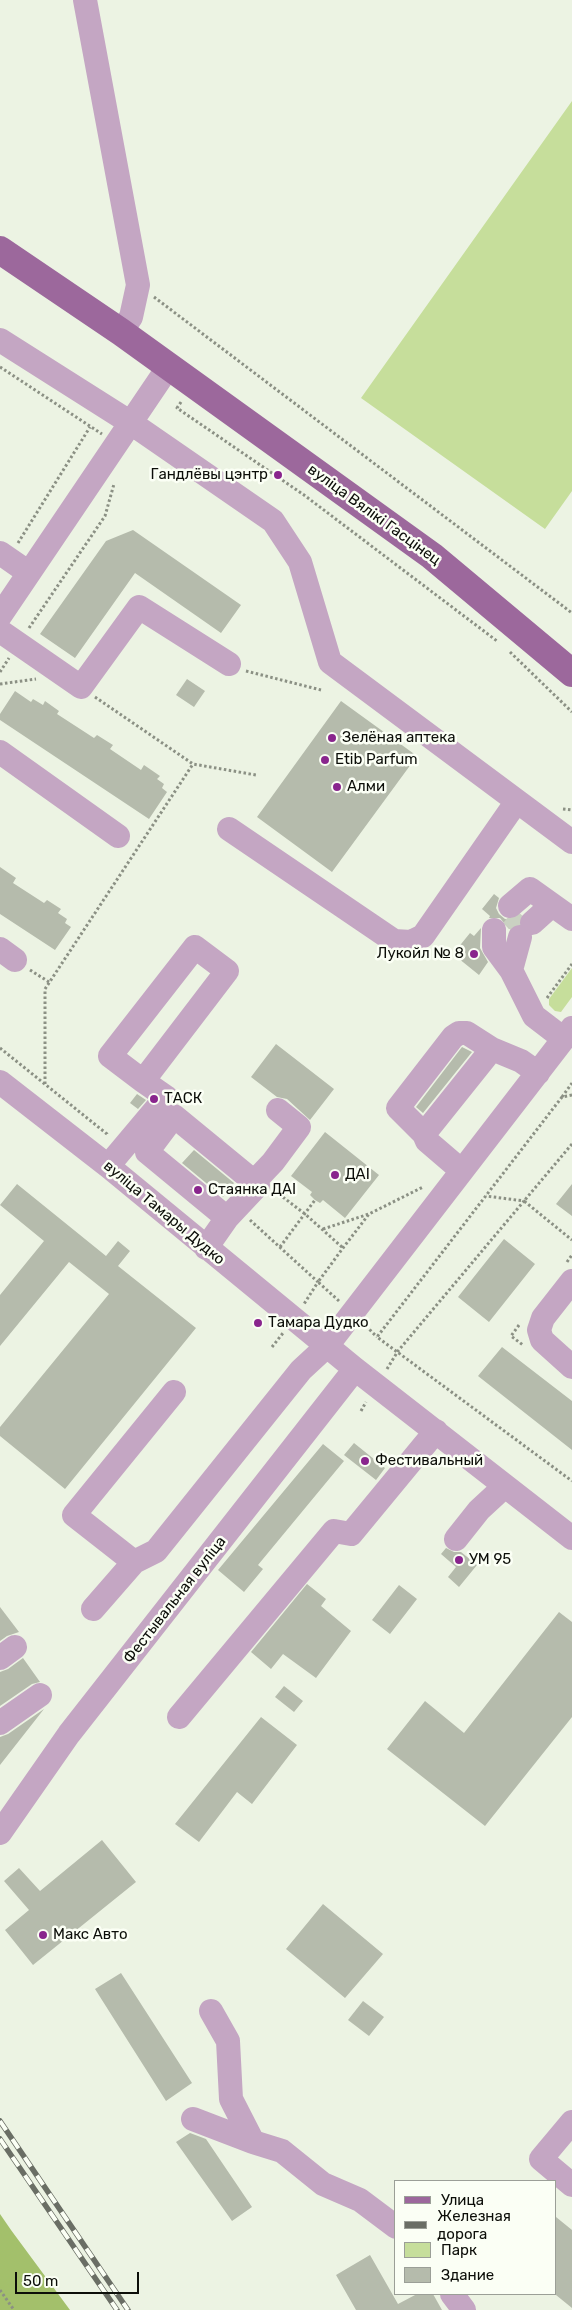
<!DOCTYPE html>
<html>
<head>
<meta charset="utf-8">
<style>
  body { margin:0 }
  #map { position:relative; width:572px; height:2310px; overflow:hidden; background:#ecf3e3; font-family:Rubik,sans-serif }
  canvas { display:block }
  .legend { position:absolute; left:394px; top:2180px; width:162px; height:115px; box-sizing:border-box; background:#fbfff5; border:1px solid #9b9f97; margin:0; padding:6px 9px; list-style:none; font-size:15px; color:#0c0e09 }
  .legend li { display:flex; align-items:center; gap:10px; height:25px }
  .legend b { width:25px; border:1px solid #9b9f97 }
  .scale { position:absolute; left:15px; top:2272px; width:124px; height:22px; box-sizing:border-box; border:2px solid #0c0e09; border-top:0; padding-left:6px; font-size:15px; line-height:18px; white-space:nowrap; color:#0c0e09; -webkit-text-stroke:4px #fbfff5; paint-order:stroke }
</style>
</head>
<body>
<div id="map">
<canvas width="572" height="2310"></canvas>
<ul class="legend">
<li><b style="height:6px;background:#9c689c"></b>Улица</li>
<li><b style="height:6px;background:#6a6e65"></b>Железная дорога</li>
<li><b style="height:14px;background:#c6de9b"></b>Парк</li>
<li><b style="height:14px;background:#b5bbac"></b>Здание</li>
</ul>
<div class="scale">50 m</div>
</div>
<script>
const ctx = document.querySelector('canvas').getContext('2d');
ctx.lineJoin = 'round';
function fill(path, color) {
  ctx.fillStyle = color;
  ctx.fill(path, 'evenodd');
}
function shape(rows) {
  const path = new Path2D();
  for (const r of rows) {
    path.moveTo(r[0], r[1]);
    for (let i = 2; i < r.length; i += 2) path.lineTo(r[i], r[i + 1]);
  }
  return path;
}
function trace(path, color, width, dash) {
  ctx.strokeStyle = color;
  ctx.lineWidth = width;
  ctx.lineCap = dash ? 'butt' : 'round';
  ctx.setLineDash(dash || []);
  ctx.stroke(path);
}
function label(font, color, halo, rows, align = 'center') {
  ctx.font = font + ' Rubik,sans-serif';
  ctx.lineWidth = 5;
  ctx.setLineDash([]);
  ctx.textBaseline = 'middle';
  ctx.strokeStyle = halo;
  ctx.fillStyle = color;
  for (const [text, x, y, turn = 0] of rows) {
    ctx.save();
    ctx.translate(x, y);
    ctx.rotate((+turn || 0) * Math.PI / 180);
    ctx.textAlign = isNaN(turn) ? turn : align;
    if (halo) ctx.strokeText(text, 0, 0);
    ctx.fillText(text, 0, 0);
    ctx.restore();
  }
}
fill(shape([
  [572,101,572,491,545,529,361,398],
  [572,968,572,997,561,1012,555,1011,549,1005,549,999]
]), '#c6de9b');
fill(shape([
  [0,2214,11,2230,70,2310,0,2310]
]), '#a3c06b');
fill(shape([
  [133,530,241,605,221,633,135,573,75,658,40,634,106,541],
  [187,679,205,691,194,707,176,695],
  [15,691,31,702,33,699,43,705,45,701,59,711,57,714,94,738,97,735,113,745,110,749,141,770,144,765,160,776,157,779,164,784,162,788,167,792,149,819,0,720,0,714],
  [341,701,417,756,332,872,257,817],
  [0,867,16,878,13,883,44,903,47,900,61,909,58,913,67,919,65,923,71,927,55,950,0,914],
  [494,894,499,898,496,908,499,914,505,919,512,920,521,915,519,924,509,929,500,918,489,918,490,916,482,909],
  [481,928,480,948,488,962,479,975,453,954,470,933,474,936],
  [276,1044,334,1089,310,1120,287,1099,277,1097,251,1077],
  [462,1047,472,1052,423,1113,416,1107],
  [137,1094,146,1100,138,1109,130,1103],
  [325,1132,379,1175,345,1218,323,1200,320,1203,315,1200,310,1195,312,1192,291,1176],
  [194,1150,234,1183,223,1197,182,1163],
  [17,1184,106,1256,118,1241,130,1251,118,1266,196,1328,65,1489,0,1436,0,1427,109,1294,69,1262,0,1346,0,1295,44,1241,0,1205],
  [572,1184,572,1216,556,1204],
  [504,1239,535,1264,489,1322,458,1297],
  [502,1347,572,1401,572,1450,478,1376],
  [354,1443,385,1468,376,1480,344,1455],
  [323,1444,344,1461,258,1565,263,1569,244,1592,218,1570],
  [446,1548,454,1552,461,1552,477,1565,459,1587,448,1577,456,1567,441,1554],
  [307,1584,326,1599,321,1606,351,1631,316,1678,283,1654,271,1669,251,1652],
  [399,1585,417,1599,390,1634,372,1620],
  [0,1607,19,1632,7,1636,0,1641],
  [559,1612,572,1622,572,1717,485,1826,387,1749,425,1701,464,1733],
  [23,1658,40,1682,32,1684,0,1706,0,1672,8,1669],
  [284,1686,303,1701,294,1712,275,1697],
  [44,1709,0,1765,0,1737,8,1734],
  [261,1717,297,1745,252,1804,237,1792,199,1842,175,1824],
  [102,1840,136,1882,33,1965,5,1930,29,1910,4,1881,19,1868,40,1891],
  [323,1904,383,1954,345,1998,286,1949],
  [121,1973,192,2083,166,2101,95,1989],
  [363,2001,384,2017,369,2036,348,2020],
  [190,2133,206,2139,252,2207,232,2221,176,2142],
  [556,2217,572,2230,572,2308,556,2295],
  [370,2255,398,2304,417,2294,433,2294,442,2310,356,2310,336,2275]
]), '#b5bbac');
trace(shape([
  [512,931,524,917]
]), '#cad1c2', 24, [24, 12]);
trace(shape([
  [154,297,572,613],
  [0,367,102,434],
  [181,402,177,408,304,495,497,641],
  [18,543,90,427],
  [29,628,105,516,114,484],
  [510,652,572,712],
  [246,671,321,690],
  [0,672,9,658],
  [0,684,36,679],
  [95,697,193,764,256,775],
  [563,809,572,810],
  [30,970,49,982],
  [547,998,572,964],
  [0,1048,107,1134,108,1136],
  [45,1084,45,989,193,764],
  [572,1095,562,1097,377,1337,572,1481],
  [562,1097,572,1083],
  [572,1144,524,1201,572,1240],
  [275,1191,305,1214,343,1248],
  [250,1220,318,1282,304,1304],
  [323,1229,369,1214],
  [280,1247,315,1200],
  [567,1262,572,1255],
  [339,1301,318,1282,343,1248,369,1214,423,1187],
  [519,1325,511,1336,523,1345],
  [366,1326,377,1337],
  [272,1347,283,1333],
  [387,1369,398,1351,524,1201,486,1196],
  [361,1411,366,1402],
  [0,2290,14,2310]
]), '#8b9084', 3, [2.5, 2.5]);
trace(shape([
  [85,0,138,285,131,317,121,332],
  [0,340,131,423,273,521,300,562,330,662,572,842],
  [0,553,29,573],
  [0,616,169,366],
  [0,631,81,687,139,607,229,664],
  [0,752,118,836],
  [229,829,394,941,411,942,423,936,517,801],
  [510,906,530,889,572,919],
  [532,923,552,905],
  [494,930,494,947,511,970,534,1016,564,1039],
  [0,949,15,960],
  [511,970,520,937],
  [0,1082,108,1166,355,1369,572,1538],
  [424,1134,492,1049],
  [108,1166,166,1097,143,1081,227,971,195,947,110,1056,143,1081],
  [462,1171,427,1141,424,1134,398,1108,453,1037,459,1033,467,1033,492,1049,521,1061,538,1073],
  [254,1182,273,1162,299,1127,278,1110],
  [206,1248,227,1218,258,1185,174,1116,147,1152,227,1218],
  [572,1281,543,1318,539,1330,542,1340,572,1367],
  [174,1392,74,1515,134,1562,156,1551,301,1370,327,1346,572,1028],
  [456,1539,479,1510,505,1486],
  [93,1609,134,1562],
  [0,1658,15,1647],
  [179,1717,334,1531,351,1534,436,1431],
  [0,1723,40,1695],
  [0,1833,69,1734,355,1369],
  [193,2119,253,2142,231,2099,228,2041,211,2011],
  [572,2122,541,2159,572,2185],
  [253,2142,282,2151,323,2184,360,2200,396,2227],
  [452,2294,464,2310]
]), '#c4a6c3', 24);
trace(shape([
  [0,250,121,332,432,556,572,673]
]), '#9c689c', 28);
const rail = shape([
  [0,2121,128,2310],
  [0,2139,117,2310]
]);
trace(rail, '#6a6e65', 5.5);
trace(rail, '#fbfff5', 4, [11]);
for (const [x, y, r, color] of [
  [278,475,5,"#89258d"],
  [332,738,5,"#89258d"],
  [325,760,5,"#89258d"],
  [337,787,5,"#89258d"],
  [474,954,5,"#89258d"],
  [154,1099,5,"#89258d"],
  [335,1175,5,"#89258d"],
  [198,1190,5,"#89258d"],
  [258,1323,5,"#89258d"],
  [365,1461,5,"#89258d"],
  [459,1560,5,"#89258d"],
  [43,1935,5,"#89258d"]
]) {
  const dot = new Path2D();
  dot.arc(x, y, r, 0, 2 * Math.PI);
  ctx.fillStyle = color;
  ctx.fill(dot);
  trace(dot, '#fbfff5', 2);
}
label('15px', '#0c0e09', '#fbfff5', [
  ["Гандлёвы цэнтр",268,475,"right"],
  ["Зелёная аптека",342,738],
  ["Etib Parfum",335,760],
  ["Алми",347,787],
  ["Лукойл № 8",464,954,"right"],
  ["ТАСК",164,1099],
  ["ДАІ",345,1175],
  ["Стаянка ДАІ",208,1190],
  ["Тамара Дудко",268,1323],
  ["Фестивальный",375,1461],
  ["УМ 95",469,1560],
  ["Макс Авто",53,1935]
], 'left');
label('15px', '#0c0e09', '#fbfff5', [
  ["вуліца Вялікі Гасцінец",374,515,36],
  ["вуліца Тамары Дудко",164,1213,40],
  ["Фестывальная вуліца",175,1600,-52]
]);
</script>
</body>
</html>
